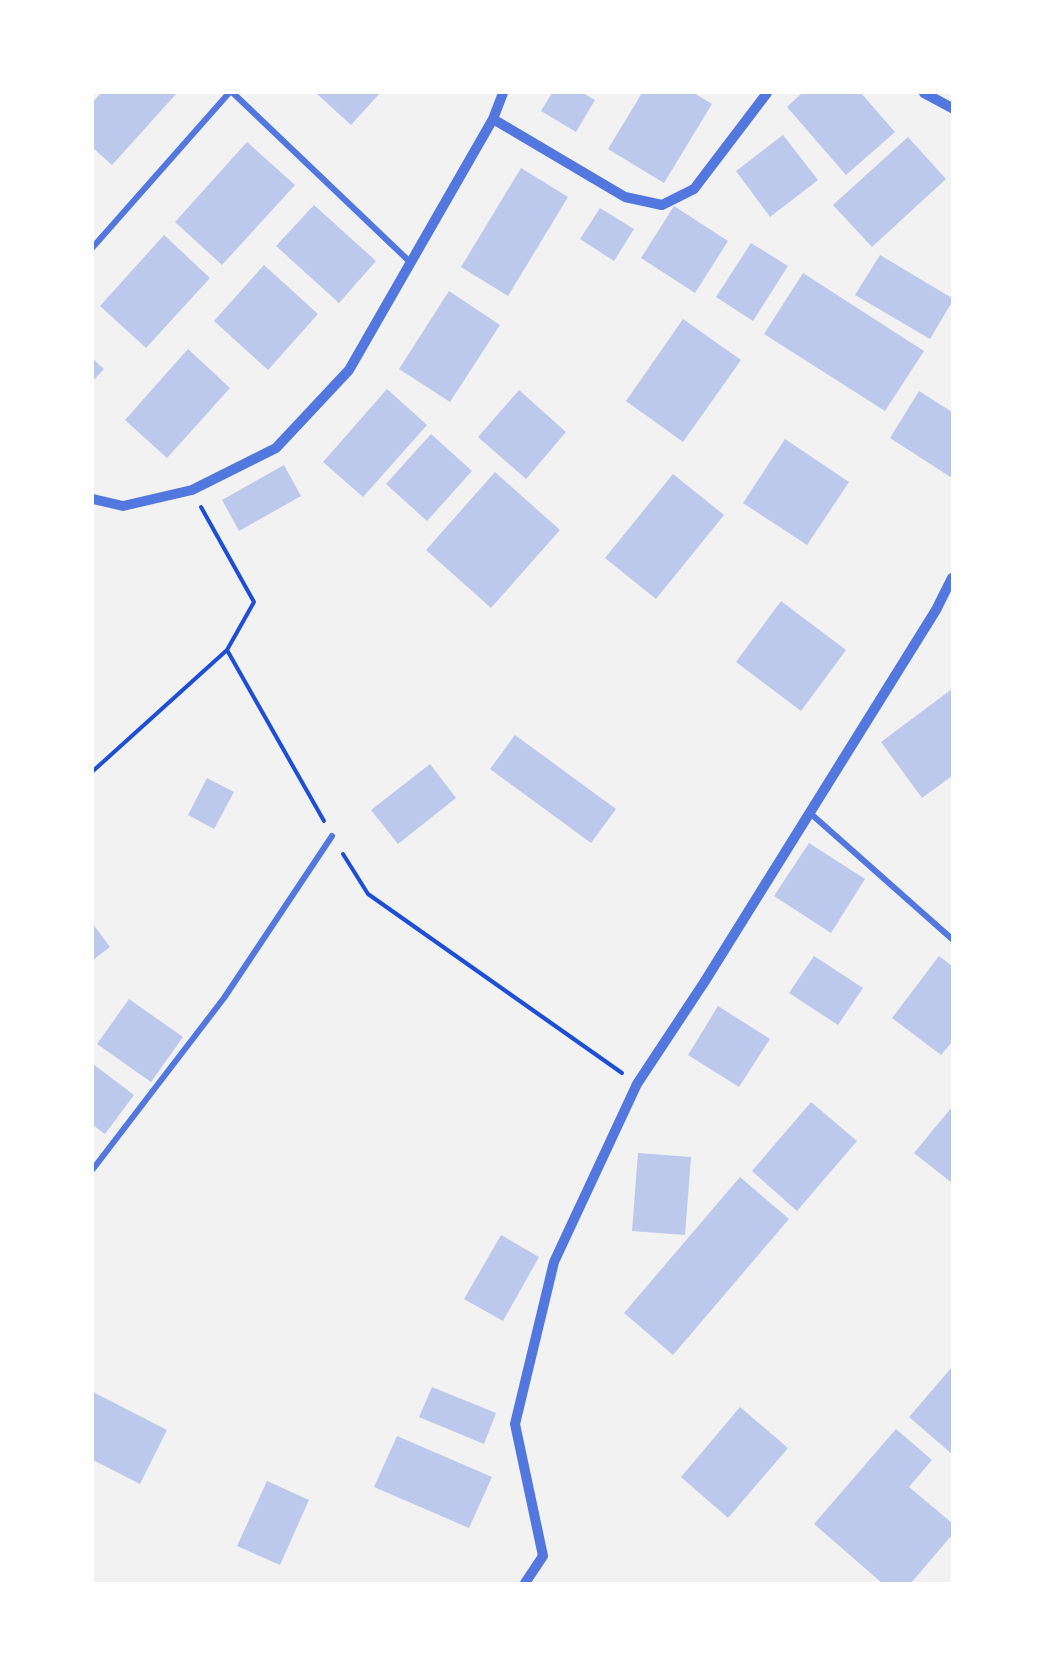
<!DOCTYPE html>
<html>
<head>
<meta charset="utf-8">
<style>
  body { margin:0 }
  #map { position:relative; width:1045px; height:1676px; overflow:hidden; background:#f2f2f2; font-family:"PT Sans",sans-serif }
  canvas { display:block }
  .frame { position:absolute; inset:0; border:94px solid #fff; pointer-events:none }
</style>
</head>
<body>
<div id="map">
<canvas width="1045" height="1676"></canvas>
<div class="frame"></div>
</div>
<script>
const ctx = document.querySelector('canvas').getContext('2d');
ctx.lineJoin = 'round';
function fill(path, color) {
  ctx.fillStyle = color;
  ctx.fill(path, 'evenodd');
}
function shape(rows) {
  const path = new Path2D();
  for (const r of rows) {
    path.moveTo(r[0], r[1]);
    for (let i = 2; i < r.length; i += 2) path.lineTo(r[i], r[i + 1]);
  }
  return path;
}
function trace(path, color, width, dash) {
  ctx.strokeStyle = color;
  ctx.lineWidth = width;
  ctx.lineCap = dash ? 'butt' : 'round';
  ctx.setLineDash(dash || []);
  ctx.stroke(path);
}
fill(shape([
  [101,93,177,93,112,165,93,148,93,102],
  [316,93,380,93,351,125],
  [552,93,583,93,595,100,576,132,541,111],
  [642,93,694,93,712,104,664,183,608,149],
  [802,93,861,93,895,132,846,175,787,107],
  [783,135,818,180,770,217,736,171],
  [908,137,946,179,872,247,833,205],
  [247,142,295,185,222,265,175,222],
  [521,168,568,197,508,296,461,267],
  [314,205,376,261,339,303,276,246],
  [674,206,728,241,695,293,641,258],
  [600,208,634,229,614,261,580,239],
  [164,235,210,278,146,348,100,306],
  [751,243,788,266,753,321,716,297],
  [880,255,952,298,952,302,930,339,855,295],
  [264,265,318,314,268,370,214,321],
  [803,273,924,351,885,411,764,334],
  [449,291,500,325,450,402,399,369],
  [683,319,741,360,683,442,626,401],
  [188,349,230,388,167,458,125,420],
  [93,359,104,369,93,381],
  [387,389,427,425,363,497,323,462],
  [519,390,566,432,526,479,478,437],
  [919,391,952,412,952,478,890,438],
  [431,434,472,471,427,521,386,484],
  [785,439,849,482,807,545,743,503],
  [284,465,301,496,239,531,222,500],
  [495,472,560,530,491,608,426,550],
  [673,474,724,515,656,599,605,558],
  [781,601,846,650,801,711,736,662],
  [952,689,952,776,922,798,881,742],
  [515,735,616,809,591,843,490,769],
  [430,764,456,798,398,844,371,810],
  [207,778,234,792,214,829,188,815],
  [809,843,865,879,831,933,774,896],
  [93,924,110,947,93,960],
  [814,956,863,988,838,1025,789,993],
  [939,956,952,966,952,1042,941,1055,892,1018],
  [129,999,183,1037,151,1082,97,1044],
  [718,1006,770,1039,739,1087,688,1055],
  [93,1064,134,1095,105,1134,93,1125],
  [811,1102,857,1141,797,1211,752,1171],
  [952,1107,952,1183,914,1153],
  [638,1153,691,1157,685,1235,632,1231],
  [740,1177,789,1219,673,1355,624,1313],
  [501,1235,539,1257,503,1321,464,1299],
  [952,1367,952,1454,909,1417],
  [432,1387,496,1413,484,1444,419,1417],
  [93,1392,167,1430,140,1484,93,1460],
  [740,1407,788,1448,728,1518,681,1477],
  [896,1429,932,1460,909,1487,952,1523,952,1535,911,1583,882,1583,814,1524],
  [397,1436,492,1477,469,1528,374,1487],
  [267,1481,309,1500,280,1565,237,1546]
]), '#bdc9ec');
trace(shape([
  [227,650,324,821],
  [93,771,227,650,254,602,201,507],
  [343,854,368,894,622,1073]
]), '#1d4ed8', 4);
trace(shape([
  [233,93,410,262],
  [93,247,229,93],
  [810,813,952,939],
  [93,1169,224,998,332,836]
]), '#5277de', 6);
trace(shape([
  [924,93,952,108],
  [493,119,625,197,662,205,694,189,767,93],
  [93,499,123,506,192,490,276,448,349,370,493,119,503,93],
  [525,1583,543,1556,515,1424,554,1262,637,1084,705,981,936,610,952,578]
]), '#5277de', 10);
</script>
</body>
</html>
